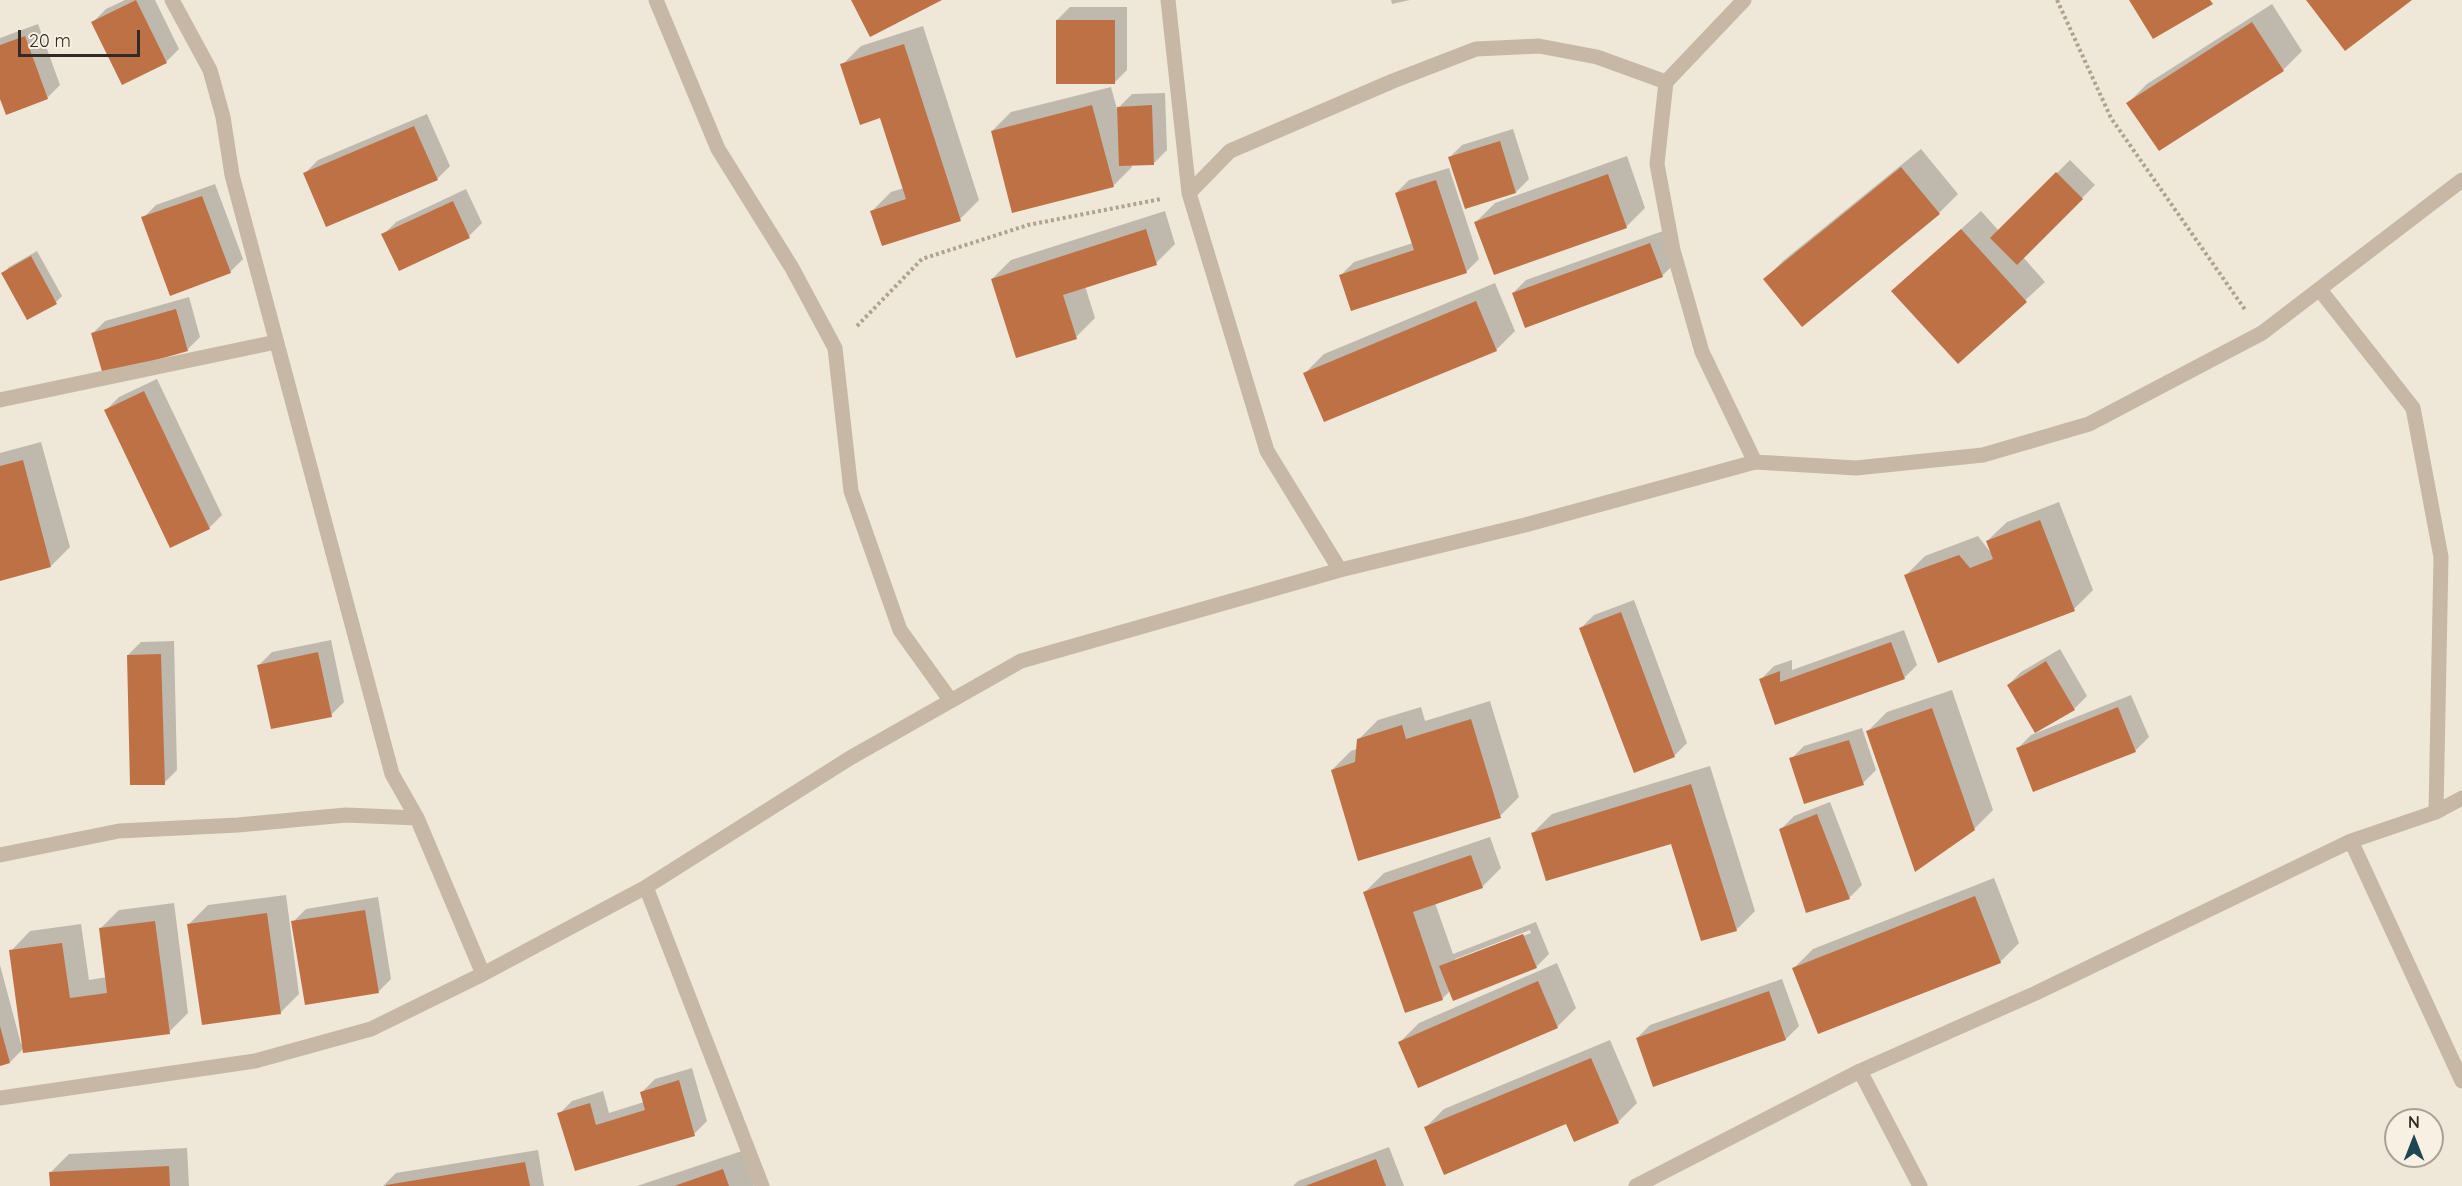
<!DOCTYPE html>
<html>
<head>
<meta charset="utf-8">
<style>
  body { margin:0 }
  #map { position:relative; width:2462px; height:1186px; overflow:hidden; background:#efe7d8; font-family:Quicksand,sans-serif }
  canvas { display:block }
  .north { position:absolute; left:2384px; top:1108px; width:60px; height:60px; box-sizing:border-box; background:#f7f0e3; border:2px solid #a8a197; border-radius:50%; rotate:0deg; font-size:16px; font-weight:700; line-height:24px; text-align:center; color:#322b25 }
  .north::after { content:''; display:block; margin:auto; width:21px; height:27px; background:#1e4751; clip-path:polygon(50% 0,100% 100%,50% 72%,0 100%) }
  .scale { position:absolute; left:18px; top:30px; width:122px; height:27px; box-sizing:border-box; border:3px solid #322b25; border-top:0; padding-left:8px; font-size:18px; line-height:21px; white-space:nowrap; color:#322b25; -webkit-text-stroke:4px #f7f0e3; paint-order:stroke }
</style>
</head>
<body>
<div id="map">
<canvas width="2462" height="1186"></canvas>
<div class="north">N</div>
<div class="scale">20 m</div>
</div>
<script>
const ctx = document.querySelector('canvas').getContext('2d');
ctx.lineJoin = 'round';
function fill(path, color) {
  ctx.fillStyle = color;
  ctx.fill(path, 'evenodd');
}
function shape(rows) {
  const path = new Path2D();
  for (const r of rows) {
    path.moveTo(r[0], r[1]);
    for (let i = 2; i < r.length; i += 2) path.lineTo(r[i], r[i + 1]);
  }
  return path;
}
function trace(path, color, width, dash) {
  ctx.strokeStyle = color;
  ctx.lineWidth = width;
  ctx.lineCap = dash ? 'butt' : 'round';
  ctx.setLineDash(dash || []);
  ctx.stroke(path);
}
fill(shape([
  [125,0,155,0,179,49,166,62,93,22,106,9],
  [1391,0,1410,0,1392,4],
  [2272,4,2302,51,2283,70,2128,103,2147,84],
  [1070,7,1127,7,1127,70,1114,83,1057,20],
  [38,24,60,85,47,98,0,95,0,38],
  [923,26,979,200,960,219,872,211,891,192,904,188,881,116,842,65,861,46],
  [1111,87,1117,109,1132,94,1165,93,1167,150,1154,163,1131,164,1132,167,1113,186,992,131,1011,112],
  [427,114,450,166,437,179,305,173,318,160],
  [1513,129,1529,179,1516,192,1466,207,1449,158,1462,145],
  [1921,149,1958,194,1939,213,1765,279,1784,260],
  [1627,156,1645,208,1626,227,1476,222,1495,203],
  [2070,160,2095,185,2023,257,2045,282,1958,362,1893,291,1981,211,1999,231],
  [1449,168,1479,259,1466,272,1341,275,1354,262,1413,243,1396,193,1409,180],
  [215,184,243,259,230,272,143,218,156,205],
  [466,189,482,223,469,236,383,235,396,222],
  [1165,211,1175,244,1156,263,1085,286,1095,318,1076,337,992,279,1011,260],
  [1663,231,1675,263,1662,276,1513,293,1526,280],
  [37,251,62,296,56,302,3,273,9,267],
  [1495,283,1515,331,1496,350,1305,373,1324,354],
  [189,297,200,337,187,350,92,334,105,321],
  [157,379,222,515,209,528,106,410,119,397],
  [41,442,70,547,51,566,0,580,0,453],
  [2059,502,2093,590,2074,609,1939,661,1906,575,1925,556,1978,536,1991,553,1987,541,2007,522],
  [1634,600,1687,743,1674,756,1581,628,1594,615],
  [1904,630,1917,665,1904,678,1776,723,1761,679,1774,666,1792,660,1792,670],
  [331,640,344,702,331,715,259,665,272,652],
  [174,641,177,770,164,783,128,655,141,642],
  [2060,649,2087,696,2074,709,2008,685,2021,672],
  [1952,690,1993,810,1974,829,1868,731,1887,712],
  [2131,695,2149,737,2136,750,2034,790,2018,748,2031,735],
  [1490,701,1519,797,1500,816,1332,770,1351,751,1357,749,1358,740,1378,720,1421,707,1425,721],
  [1862,728,1876,770,1863,783,1791,759,1804,746],
  [1710,766,1755,911,1736,930,1672,842,1533,833,1552,814],
  [1830,802,1862,885,1850,897,1807,911,1781,829,1794,816],
  [1490,837,1501,868,1482,887,1435,903,1453,954,1536,922,1549,954,1536,967,1451,990,1442,999,1365,892,1384,873],
  [1530,930,1531,933,1455,962,1455,959],
  [1994,878,2019,943,2000,962,1794,968,1813,949],
  [286,895,299,994,280,1013,189,924,208,905],
  [378,897,391,979,378,992,293,922,306,909],
  [174,903,188,1013,169,1032,24,1048,10,1062,0,1064,0,965,21,1044,23,1043,11,951,30,931,81,924,89,980,107,977,100,929,119,910],
  [1557,963,1576,1008,1557,1027,1400,1042,1419,1023],
  [1782,979,1799,1026,1786,1039,1637,1038,1650,1025],
  [1610,1040,1637,1103,1618,1122,1425,1128,1444,1109],
  [692,1068,707,1121,694,1134,576,1169,559,1114,572,1101,603,1091,609,1113,644,1102,642,1092,655,1079],
  [1389,1147,1404,1186,1293,1186,1298,1181],
  [187,1148,189,1186,51,1186,50,1173,69,1154],
  [538,1150,544,1186,383,1186,396,1173],
  [742,1151,754,1186,637,1186]
]), '#0003');
fill(shape([
  [136,0,167,63,122,85,91,22],
  [851,0,942,0,870,37],
  [2129,0,2210,0,2213,4,2153,39],
  [2306,0,2412,0,2345,51],
  [1056,20,1115,20,1115,84,1056,84],
  [2252,22,2284,71,2159,151,2126,103],
  [25,36,48,99,6,115,0,99,0,45],
  [904,44,961,221,882,246,870,211,906,199,880,118,860,125,840,64],
  [1092,105,1114,187,1012,213,991,131],
  [1152,105,1154,165,1119,166,1117,107],
  [414,126,438,180,326,227,303,173],
  [1500,141,1516,193,1465,209,1448,157],
  [1901,167,1940,214,1802,327,1763,279],
  [2056,172,2083,199,2017,265,1990,238],
  [1608,174,1627,228,1494,275,1474,222],
  [1436,180,1467,273,1351,311,1339,275,1414,250,1395,193],
  [202,196,231,273,170,296,141,217],
  [453,201,470,238,399,271,381,234],
  [1146,229,1157,265,1063,295,1077,339,1016,358,991,279],
  [1961,229,2027,302,1958,364,1891,291],
  [1650,243,1663,277,1525,328,1512,293],
  [31,256,57,304,27,320,1,273],
  [1476,301,1497,351,1324,422,1303,373],
  [176,309,188,351,103,375,91,333],
  [144,391,210,529,170,548,104,410],
  [23,460,51,567,0,581,0,466],
  [2040,520,2075,611,1938,663,1904,575,1959,555,1970,568,1993,559,1986,541],
  [1621,612,1675,757,1634,773,1579,628],
  [1891,642,1905,679,1775,725,1759,679,1780,671,1780,682],
  [318,652,332,717,271,729,257,665],
  [161,654,165,785,130,785,127,655],
  [2046,661,2075,710,2035,733,2007,685],
  [2118,707,2136,752,2033,792,2016,748],
  [1932,708,1975,830,1915,872,1866,731],
  [1471,719,1501,818,1358,861,1331,770,1355,762,1357,739,1402,725,1406,739],
  [1849,740,1864,785,1804,804,1789,758],
  [1691,784,1737,931,1701,941,1671,844,1546,881,1531,833],
  [1817,814,1850,899,1806,913,1779,829],
  [1471,855,1483,888,1413,912,1443,1000,1405,1013,1363,892],
  [1975,896,2001,963,1818,1034,1792,968],
  [365,910,379,993,305,1005,291,921],
  [267,913,281,1014,202,1025,187,924],
  [155,921,170,1034,23,1053,9,950,62,943,70,998,107,993,99,928],
  [1523,934,1537,968,1453,1001,1439,966],
  [1538,981,1558,1028,1418,1088,1398,1042],
  [1769,991,1786,1040,1653,1087,1636,1038],
  [0,1026,10,1063,0,1066],
  [1591,1058,1619,1123,1574,1142,1566,1124,1444,1175,1424,1127],
  [679,1080,695,1136,575,1171,557,1113,590,1103,596,1125,645,1110,640,1092],
  [1376,1159,1386,1186,1305,1186],
  [525,1162,530,1186,386,1186,386,1185],
  [169,1166,170,1186,50,1186,49,1172],
  [723,1169,729,1186,674,1186]
]), '#bf7146');
trace(shape([
  [2057,0,2111,118,2246,311],
  [857,326,922,259,1028,225,1161,199]
]), '#b1a28f', 4, [3, 3]);
trace(shape([
  [172,0,210,70,223,117,232,175,392,774,417,818,483,974],
  [656,0,718,149,792,268,835,348,851,491,900,630,951,701],
  [1168,0,1189,193],
  [1744,0,1666,82,1657,164,1673,250,1702,352,1755,462,1856,468,1983,455,2089,424,2262,333,2462,180],
  [2320,290,2413,408,2441,557,2436,812],
  [0,400,276,342],
  [1340,570,1267,451,1189,193,1230,151,1393,81,1476,49,1539,46,1597,57,1666,82],
  [2351,841,2462,1081],
  [0,855,119,831,238,825,346,815,417,818],
  [646,887,762,1186],
  [0,1098,255,1061,371,1029,483,974,646,887,850,758,1021,661,1340,570,1525,525,1755,462],
  [1636,1186,1860,1071],
  [1920,1186,1860,1071,2036,993,2351,841,2436,812,2462,798]
]), '#c6b8a5', 15);
</script>
</body>
</html>
